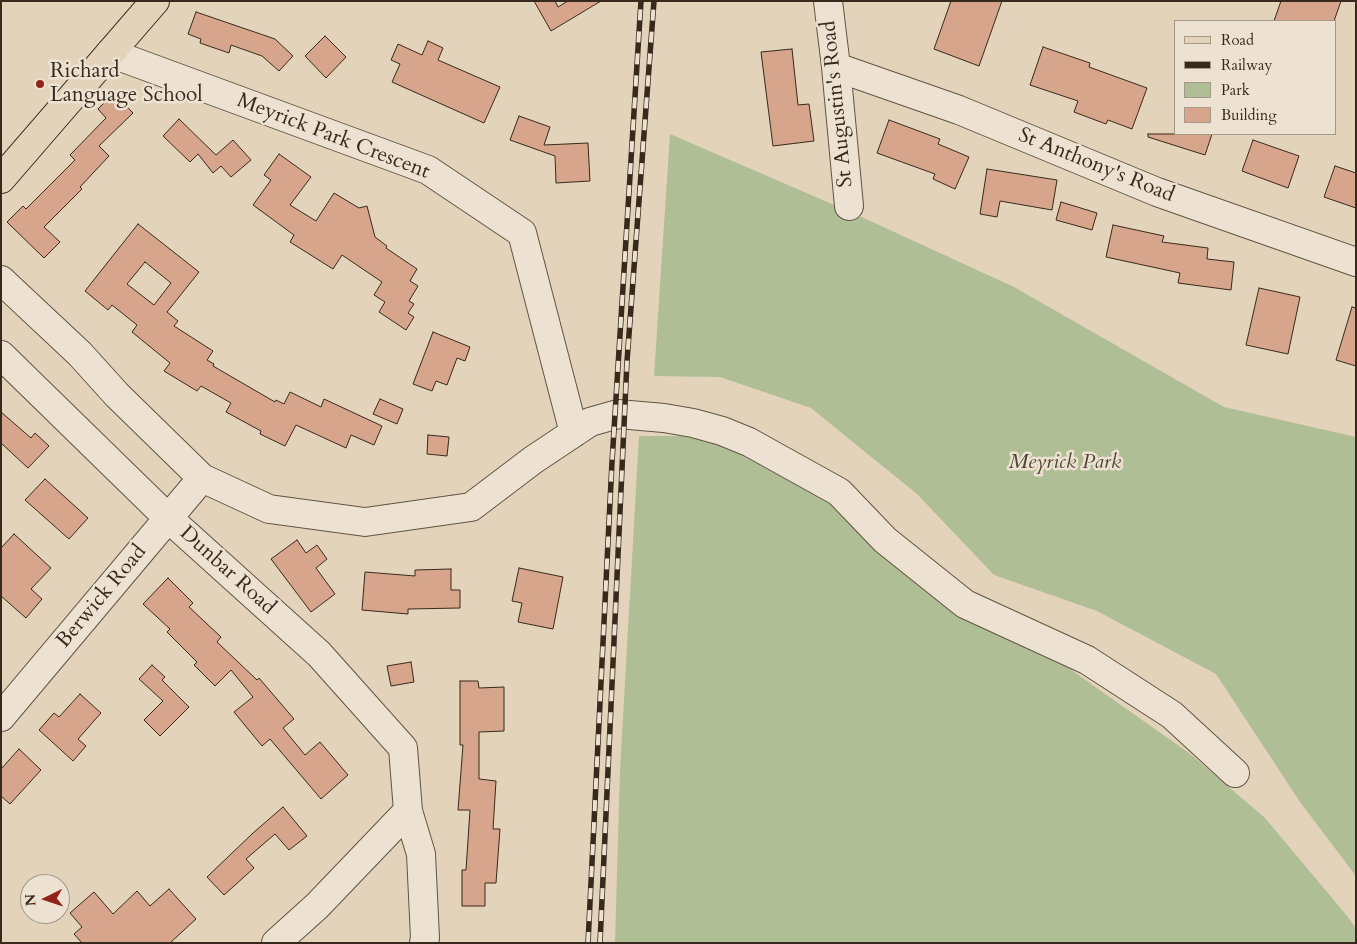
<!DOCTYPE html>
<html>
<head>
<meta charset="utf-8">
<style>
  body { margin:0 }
  #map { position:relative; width:1357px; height:944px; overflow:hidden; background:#e3d3ba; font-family:Cardo,serif }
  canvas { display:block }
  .frame { position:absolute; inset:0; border:2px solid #37291b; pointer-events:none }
  .legend { position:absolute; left:1174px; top:20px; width:162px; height:115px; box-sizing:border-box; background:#ede2d2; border:1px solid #a49889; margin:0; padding:6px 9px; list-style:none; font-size:15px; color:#37291b }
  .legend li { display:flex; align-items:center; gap:10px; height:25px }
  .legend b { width:25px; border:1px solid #a49889 }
  .north { position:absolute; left:20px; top:874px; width:50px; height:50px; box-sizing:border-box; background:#ede2d2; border:1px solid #a49889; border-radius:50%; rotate:266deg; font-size:14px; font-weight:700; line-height:20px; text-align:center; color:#37291b }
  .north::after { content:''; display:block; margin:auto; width:18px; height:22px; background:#8f2418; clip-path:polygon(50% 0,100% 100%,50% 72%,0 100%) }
</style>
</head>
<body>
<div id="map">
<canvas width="1357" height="944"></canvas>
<div class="frame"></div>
<ul class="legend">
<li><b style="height:6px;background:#e3d3ba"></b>Road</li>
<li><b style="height:6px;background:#37291b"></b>Railway</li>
<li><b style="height:14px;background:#afbe94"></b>Park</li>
<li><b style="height:14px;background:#d7a58c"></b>Building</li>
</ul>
<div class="north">N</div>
</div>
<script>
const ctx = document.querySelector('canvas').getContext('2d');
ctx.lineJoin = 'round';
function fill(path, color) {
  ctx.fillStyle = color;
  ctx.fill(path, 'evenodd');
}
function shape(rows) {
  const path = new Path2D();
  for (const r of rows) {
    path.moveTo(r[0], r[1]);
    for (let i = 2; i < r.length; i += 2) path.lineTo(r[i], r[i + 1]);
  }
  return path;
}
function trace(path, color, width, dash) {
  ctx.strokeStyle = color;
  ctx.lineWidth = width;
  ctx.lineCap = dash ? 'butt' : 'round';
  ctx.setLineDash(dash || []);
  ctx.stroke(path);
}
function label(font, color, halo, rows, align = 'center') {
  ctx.font = font + ' Cardo,serif';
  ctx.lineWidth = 5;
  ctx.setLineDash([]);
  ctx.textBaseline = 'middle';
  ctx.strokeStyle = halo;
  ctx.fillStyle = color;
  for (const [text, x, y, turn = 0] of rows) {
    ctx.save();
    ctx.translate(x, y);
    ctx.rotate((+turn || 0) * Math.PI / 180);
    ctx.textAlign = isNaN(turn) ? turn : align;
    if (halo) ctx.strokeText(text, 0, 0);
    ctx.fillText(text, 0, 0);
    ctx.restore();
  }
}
fill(shape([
  [670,134,855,214,1014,287,1224,407,1356,437,1356,876,1300,802,1216,674,1097,611,994,575,917,494,811,408,720,377,654,376],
  [639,436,686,436,724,444,755,458,831,500,949,603,1067,667,1189,753,1265,818,1348,917,1356,929,1356,943,615,943,620,770]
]), '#afbe94');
const building = shape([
  [534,1,555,1,558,7,568,1,601,1,551,31,534,1],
  [951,1,1002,1,979,66,934,49,951,1],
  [1281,1,1341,1,1334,21,1274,21,1281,1],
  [196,12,275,39,293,56,279,71,262,56,231,45,229,53,200,43,201,39,188,34,196,12],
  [325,36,346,57,326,78,305,56,325,36],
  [428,41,443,48,438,60,500,87,484,123,392,82,400,64,391,60,398,44,422,55,428,41],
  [1043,47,1090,63,1089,67,1147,88,1132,129,1108,120,1106,124,1074,112,1078,101,1030,85,1043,47],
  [792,49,798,105,809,104,814,141,773,146,761,52,792,49],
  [114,93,133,113,99,146,109,156,80,187,82,189,44,227,60,242,44,258,7,222,23,206,26,209,75,160,70,155,106,118,98,109,114,93],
  [519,116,550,127,544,145,588,143,590,181,556,183,555,156,510,140,519,116],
  [179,119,216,155,233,140,251,160,231,177,221,166,213,173,198,154,190,162,163,136,179,119],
  [889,120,940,139,938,144,969,157,955,189,933,179,935,174,877,153,889,120],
  [1148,134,1212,134,1205,155,1148,137,1148,134],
  [1253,140,1299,156,1288,188,1242,171,1253,140],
  [279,154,311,177,290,205,316,221,334,193,359,208,367,206,375,237,387,246,386,248,417,269,410,281,418,286,409,301,414,304,408,313,414,317,406,330,379,312,385,302,374,295,382,282,342,255,333,269,290,242,294,235,253,205,271,180,264,175,279,154],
  [1335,166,1356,173,1356,208,1324,197,1335,166],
  [987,169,1057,180,1052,210,1000,201,997,217,980,214,987,169],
  [1061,202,1097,213,1092,230,1056,220,1061,202],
  [138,224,199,272,167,312,178,321,174,326,213,351,207,360,214,364,213,366,275,402,276,400,284,404,290,392,321,407,324,399,382,426,374,445,351,435,346,448,296,425,285,446,260,434,261,431,226,412,231,403,201,386,197,391,164,371,170,363,132,332,137,325,112,305,108,310,85,291,138,224],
  [145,262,171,283,154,305,127,284,145,262],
  [1113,225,1164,236,1162,242,1208,248,1207,259,1234,262,1231,290,1178,283,1180,273,1106,257,1113,225],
  [1259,288,1300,297,1288,354,1246,345,1259,288],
  [1352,307,1356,308,1356,366,1336,360,1352,307],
  [433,332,470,347,465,361,457,358,447,385,436,381,432,391,413,384,433,332],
  [380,399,403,409,397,424,373,414,380,399],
  [1,412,31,438,35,433,49,446,28,468,1,443,1,412],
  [428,435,449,437,447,456,427,454,428,435],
  [45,479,88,518,69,539,25,500,45,479],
  [14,534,51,568,31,589,42,599,26,618,1,596,1,548,14,534],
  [297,540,306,553,317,545,327,559,316,568,335,594,311,612,271,559,297,540],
  [519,568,563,577,553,629,518,622,522,603,512,601,519,568],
  [451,569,451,590,460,590,460,608,408,609,408,614,362,610,365,572,415,576,415,570,451,569],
  [168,578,193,603,189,607,221,637,217,642,257,680,259,678,294,719,283,728,305,755,320,742,348,775,321,799,270,739,262,746,234,712,253,697,231,670,215,686,194,665,197,662,167,632,170,629,143,604,168,578],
  [411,662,414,682,391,686,387,666,411,662],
  [152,665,165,677,162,680,189,707,160,736,144,720,163,701,139,679,152,665],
  [460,681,478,681,479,688,504,687,504,731,479,732,479,779,496,781,493,829,500,829,496,883,485,883,485,906,462,906,462,870,466,870,470,810,458,810,463,745,460,745,460,681],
  [80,694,101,713,78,739,86,746,73,761,39,730,54,713,59,717,80,694],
  [19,749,41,770,10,804,1,796,1,769,19,749],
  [283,807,307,836,289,850,275,834,246,859,254,868,224,895,207,877,253,833,283,807],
  [169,889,196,919,170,943,82,943,74,934,82,927,70,913,94,892,113,914,137,891,150,906,169,889]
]);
fill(building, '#d7a58c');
trace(building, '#37291b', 1);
const minor = shape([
  [828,1,836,67,849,206],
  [110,53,428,170,522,233,574,433],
  [836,67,959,110,1157,192,1356,262],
  [1,280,80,354,117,395,202,478,269,509,365,522,471,507,533,460,590,422,618,414,664,418,693,423,722,431,749,442,839,492,885,540,965,604,1087,660,1172,715,1235,773],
  [1,355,167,517,319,654,403,748,408,811,317,906,276,943],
  [1,717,202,478],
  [408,811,421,854,425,938,424,943]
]);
const major = shape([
  [1,179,155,1]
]);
trace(minor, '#625443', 30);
trace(major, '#37291b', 30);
trace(minor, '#ede2d2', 28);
trace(major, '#e3d3ba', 28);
const rail = shape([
  [588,943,612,462,641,1],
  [600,943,627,361,654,1]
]);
trace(rail, '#37291b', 5.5);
trace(rail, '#ede2d2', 4, [11]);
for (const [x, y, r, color] of [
  [40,84,5,"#8f2418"]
]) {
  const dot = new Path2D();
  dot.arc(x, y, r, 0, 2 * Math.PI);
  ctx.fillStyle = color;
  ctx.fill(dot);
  trace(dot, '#ede2d2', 2);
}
label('21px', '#37291b', '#ede2d2', [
  ["Richard",50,72],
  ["Language School",50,96]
], 'left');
label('21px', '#37291b', '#ede2d2', [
  ["St Augustin's Road",838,104,-96],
  ["Meyrick Park Crescent",333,137,21],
  ["St Anthony's Road",1096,166,22],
  ["Dunbar Road",227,571,42],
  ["Berwick Road",102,597,-50]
]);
label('italic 21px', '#4f4733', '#ede2d2', [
  ["Meyrick Park",1065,463]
]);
</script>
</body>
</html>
